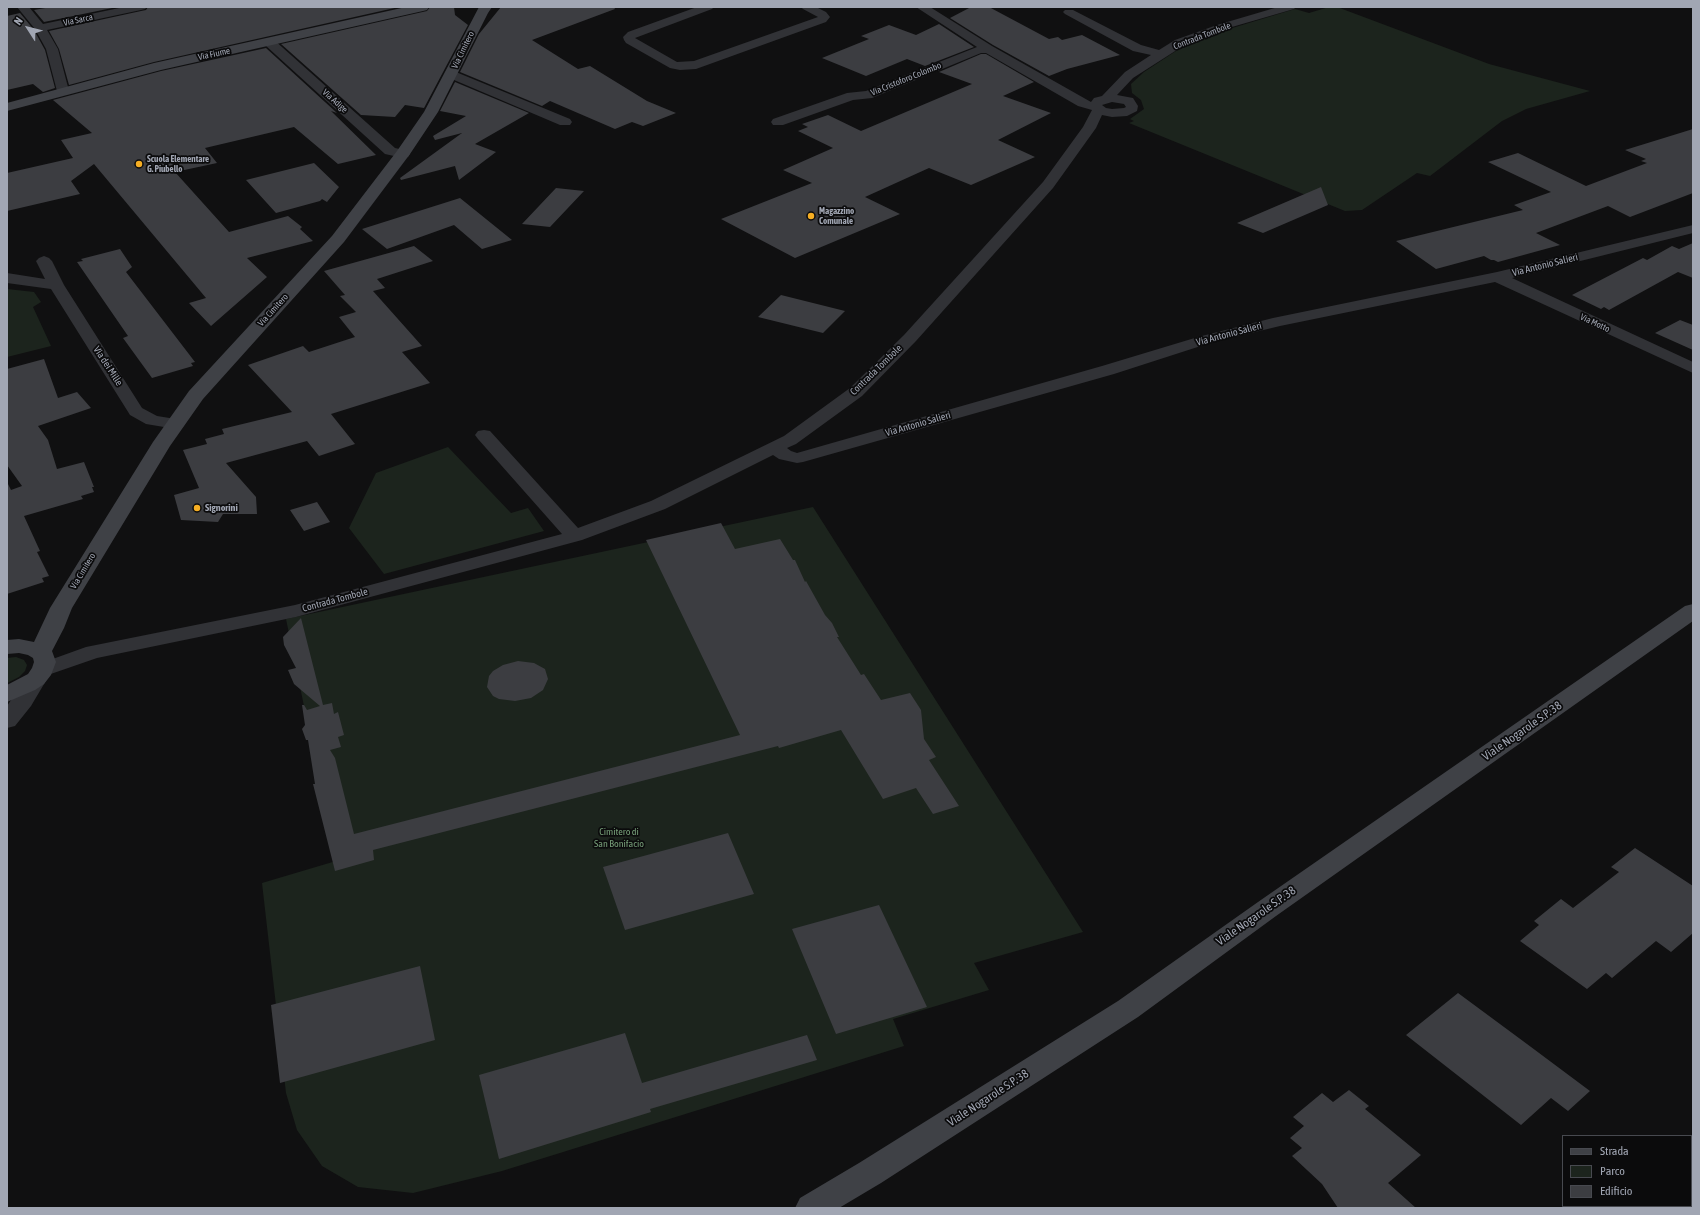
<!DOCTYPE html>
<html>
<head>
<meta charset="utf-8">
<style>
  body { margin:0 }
  #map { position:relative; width:1700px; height:1215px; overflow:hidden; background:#101011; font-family:"Asap Condensed",sans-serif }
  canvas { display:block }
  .frame { position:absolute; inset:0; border:8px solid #a1a6b3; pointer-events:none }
  .legend { position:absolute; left:1562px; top:1135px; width:130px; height:72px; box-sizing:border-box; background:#0b0b0c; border:1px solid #47494f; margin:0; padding:5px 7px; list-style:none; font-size:12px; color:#a1a6b3 }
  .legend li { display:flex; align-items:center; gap:8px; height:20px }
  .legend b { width:20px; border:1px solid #47494f }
  .north { position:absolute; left:8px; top:8px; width:40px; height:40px; -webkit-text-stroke:3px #0b0b0c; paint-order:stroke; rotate:306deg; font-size:11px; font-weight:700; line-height:16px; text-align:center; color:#a1a6b3 }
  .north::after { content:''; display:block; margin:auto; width:14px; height:18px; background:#a1a6b3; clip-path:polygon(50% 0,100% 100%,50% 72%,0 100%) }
</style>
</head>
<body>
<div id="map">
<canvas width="1700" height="1215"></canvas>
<div class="frame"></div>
<ul class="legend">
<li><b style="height:5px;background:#3f4146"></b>Strada</li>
<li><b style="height:11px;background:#1c241d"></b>Parco</li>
<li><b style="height:11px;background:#3c3d41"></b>Edificio</li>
</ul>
<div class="north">N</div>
</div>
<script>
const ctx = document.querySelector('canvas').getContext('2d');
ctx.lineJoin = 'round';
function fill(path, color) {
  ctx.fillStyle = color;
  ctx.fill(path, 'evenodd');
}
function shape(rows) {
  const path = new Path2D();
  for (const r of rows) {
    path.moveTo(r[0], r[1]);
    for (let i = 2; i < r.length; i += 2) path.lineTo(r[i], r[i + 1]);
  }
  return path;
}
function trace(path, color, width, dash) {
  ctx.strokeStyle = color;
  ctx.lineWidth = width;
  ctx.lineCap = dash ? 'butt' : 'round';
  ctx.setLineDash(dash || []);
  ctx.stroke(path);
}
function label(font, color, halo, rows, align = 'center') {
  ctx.font = font + ' "Asap Condensed",sans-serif';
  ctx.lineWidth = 3.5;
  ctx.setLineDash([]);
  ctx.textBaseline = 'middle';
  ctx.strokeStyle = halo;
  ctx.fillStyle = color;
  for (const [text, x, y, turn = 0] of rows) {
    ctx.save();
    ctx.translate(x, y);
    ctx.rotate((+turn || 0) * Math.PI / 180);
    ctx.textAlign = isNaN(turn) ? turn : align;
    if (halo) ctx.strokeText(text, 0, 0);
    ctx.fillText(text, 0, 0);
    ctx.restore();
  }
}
fill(shape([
  [1329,7,1337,7,1489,64,1590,91,1526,109,1502,121,1430,176,1417,173,1362,210,1345,211,1129,123,1134,121,1130,119,1144,109,1141,100,1132,93,1131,84,1144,72,1176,51,1202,39,1229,29,1295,9,1309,13],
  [7,289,34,292,41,302,33,307,51,346,7,357],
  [448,447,511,513,528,508,544,531,384,574,349,528,376,473],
  [813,507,1083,932,974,963,989,990,893,1019,904,1046,502,1171,413,1193,358,1187,322,1166,297,1130,286,1093,262,883,336,861,286,619],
  [16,657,24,660,27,665,25,671,19,677,7,683,7,658]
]), '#1c241d');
fill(shape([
  [51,7,117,7,44,22,34,10],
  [148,7,399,7,154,62,69,85,59,49,49,31,141,11,146,10],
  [430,7,454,7,455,15,468,25,424,108,405,105,395,117,361,115,281,44,427,11],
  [501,7,614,7,615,9,532,40,578,69,590,66,647,101,676,113,643,126,632,122,615,129,550,101,542,106,460,72,479,34],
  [971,7,989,7,1049,39,1058,37,1062,40,1082,35,1120,55,1067,69,1049,76,993,45,950,18],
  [20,13,34,30,45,50,55,88,43,92,33,84,7,90,7,16],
  [939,24,974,47,925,66,907,59,866,76,822,58,869,39,861,36,889,25,916,35],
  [266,48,337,113,331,111,376,155,338,164,294,127,205,148,217,163,175,172,229,232,288,216,302,227,300,229,313,241,247,258,267,277,211,326,189,303,206,298,94,164,71,181,80,194,7,211,7,173,73,158,61,140,92,133,53,100,161,71],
  [981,54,986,54,1034,82,1003,96,1051,113,998,140,1035,157,971,185,929,168,865,197,900,214,795,258,721,219,812,183,783,170,833,148,798,131,808,127,802,124,828,115,861,131,972,84,939,72],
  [455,82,529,113,475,144,496,152,459,180,455,166,401,180,400,178,462,133,435,140,433,136,466,116,440,111],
  [1693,129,1693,193,1630,217,1608,206,1536,233,1560,245,1498,262,1494,260,1491,260,1484,256,1436,269,1396,241,1523,210,1514,205,1551,192,1488,162,1518,153,1586,186,1647,163,1641,161,1646,159,1625,150],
  [314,163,339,187,327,202,322,199,320,201,276,213,246,180],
  [1321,187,1328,205,1263,233,1237,223],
  [556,188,584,191,550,227,522,224],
  [460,198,512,240,482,249,454,225,387,249,362,229],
  [1693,243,1693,278,1678,272,1609,310,1604,307,1601,309,1572,295,1643,258,1647,260,1672,246,1679,249],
  [414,246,433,261,377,279,385,288,373,291,422,346,402,352,430,383,331,414,355,444,319,456,307,441,226,463,256,497,257,514,223,514,218,522,181,520,174,495,199,488,183,450,207,444,205,439,224,434,222,429,292,412,248,365,303,346,309,352,355,337,339,317,356,312,340,296,345,295,324,271],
  [120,249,132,267,126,272,195,362,191,363,193,366,152,378,123,338,128,336,77,262,83,261,81,259],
  [781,295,845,311,823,333,758,317],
  [1680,320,1693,325,1693,350,1655,333],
  [44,359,58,398,77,392,91,408,38,426,48,440,57,469,84,462,94,487,92,487,94,492,81,496,83,499,24,516,40,551,37,552,49,576,42,578,44,582,7,594,7,482,11,490,22,486,7,465,7,369],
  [317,502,330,522,304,531,290,510],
  [721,523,735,549,780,539,793,560,795,560,805,582,806,581,825,615,832,623,839,637,837,637,861,675,864,674,881,700,910,693,921,710,924,739,936,757,929,760,959,806,933,814,916,788,883,799,841,730,779,748,778,746,373,850,374,860,335,871,313,784,315,784,308,740,306,740,302,729,305,725,302,705,304,705,307,710,320,706,294,684,288,670,296,668,284,645,283,637,301,618,323,705,332,703,334,714,338,712,344,735,338,737,341,747,330,750,335,758,354,834,740,735,646,540],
  [518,661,534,663,545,669,548,679,543,690,531,698,515,701,499,699,493,696,487,687,489,676,493,671,503,665],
  [728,833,754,894,625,930,603,867],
  [1635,848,1693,886,1693,933,1671,952,1656,941,1612,978,1606,973,1587,989,1520,941,1539,925,1534,921,1561,899,1573,908,1619,872,1611,867],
  [879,905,927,1007,836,1034,792,929],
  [420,966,435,1040,280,1083,271,1005],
  [1458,993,1527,1044,1590,1091,1568,1111,1551,1098,1521,1125,1406,1035],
  [625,1033,642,1083,807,1035,817,1060,650,1109,651,1112,499,1159,479,1075],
  [1349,1090,1369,1106,1365,1109,1421,1155,1388,1183,1416,1208,1338,1208,1322,1184,1292,1156,1302,1148,1290,1138,1304,1126,1293,1117,1322,1093,1333,1102]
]), '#3c3d41');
fill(shape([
  [17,7,29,7,43,24,124,7,147,7,145,9,141,10,47,30,58,49,69,91,67,94,63,95,59,94,57,91,46,49,35,29,17,7],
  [697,7,714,7,712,9,635,38,677,62,694,61,818,17,803,9,801,7,816,7,826,12,830,17,826,22,696,69,680,70,670,68,626,43,624,40,623,37,628,32,697,7],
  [916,7,930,7,992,46,1091,102,1094,98,1102,96,1125,72,1151,55,1133,51,1065,14,1063,12,1065,10,1073,10,1141,45,1159,50,1175,40,1217,25,1278,7,1296,7,1294,9,1225,29,1183,46,1133,78,1117,95,1133,98,1138,106,1137,111,1127,116,1112,117,1102,115,1096,128,1053,188,916,341,862,396,796,444,787,448,791,451,797,453,1102,366,1198,337,1273,318,1497,272,1693,225,1693,233,1512,278,1693,362,1693,373,1495,282,1280,326,1210,343,1114,374,803,462,797,463,779,459,773,455,665,509,582,540,296,617,97,658,45,676,47,679,31,706,15,726,7,728,7,706,29,674,34,673,33,670,36,665,86,647,295,605,562,534,478,439,475,435,478,431,484,430,490,431,578,528,651,501,784,436,850,388,904,335,1043,182,1083,127,1092,110,1078,106,986,53,981,53,872,98,853,100,783,125,773,125,771,122,773,119,847,93,866,91,977,47,916,7],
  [1112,102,1124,104,1126,107,1124,108,1112,109,1106,108,1102,105,1112,102],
  [269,38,273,39,395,148,408,151,410,154,408,157,403,158,385,154,265,45,263,42,265,39,269,38],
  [451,70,570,119,572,122,570,125,560,125,447,77,445,74,447,71,451,70],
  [44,256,49,258,52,261,64,285,142,408,157,416,182,420,185,424,182,428,176,429,146,424,130,415,51,289,7,283,7,273,45,279,36,261,39,258,44,256]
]), '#313236');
fill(shape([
  [406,7,429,7,427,10,423,11,161,70,7,111,7,103,154,63,406,7],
  [479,7,492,7,488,13,438,112,410,154,344,242,203,399,170,446,72,608,64,628,52,651,56,662,51,675,44,684,35,690,7,702,7,685,28,674,32,668,34,662,33,658,28,655,19,653,7,654,7,640,19,639,34,642,50,608,153,442,189,391,332,236,397,151,424,112,479,7],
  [1693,604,1693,621,1276,916,1138,1017,881,1183,839,1208,795,1208,800,1198,859,1163,1118,1001,1258,902,1685,606,1693,604]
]), '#3f4146');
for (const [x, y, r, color] of [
  [139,164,4,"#f6ae23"],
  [811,216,4,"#f6ae23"],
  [197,508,4,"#f6ae23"]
]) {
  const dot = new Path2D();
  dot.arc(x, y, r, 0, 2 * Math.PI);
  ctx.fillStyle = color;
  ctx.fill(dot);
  trace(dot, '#0b0b0c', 1.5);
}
label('9px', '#a1a6b3', '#0b0b0c', [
  ["Via Sarca",78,20,-12],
  ["Contrada Tombole",1202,36,-21],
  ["Via Cimitero",463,50,-64],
  ["Via Fiume",214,54,-12],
  ["Via Cristoforo Colombo",906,79,-22],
  ["Via Adige",335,101,42],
  ["Via Cimitero",273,310,-48],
  ["Via Motto",1595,323,25],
  ["Via Cimitero",83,571,-59]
]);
label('bold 9px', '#a1a6b3', '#0b0b0c', [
  ["Scuola Elementare",147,159],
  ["G. Piubello",147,169],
  ["Magazzino",819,211],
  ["Comunale",819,221]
], 'left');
label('10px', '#a1a6b3', '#0b0b0c', [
  ["Via Antonio Salieri",1545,265,-14],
  ["Via Antonio Salieri",1229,334,-15],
  ["Via dei Mille",108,366,57],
  ["Contrada Tombole",876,370,-44],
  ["Via Antonio Salieri",918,424,-16],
  ["Contrada Tombole",335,600,-15]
]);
label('bold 10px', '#a1a6b3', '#0b0b0c', [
  ["Signorini",205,508]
], 'left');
label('10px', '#779f79', '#0b0b0c', [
  ["Cimitero di",619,832],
  ["San Bonifacio",619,844]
]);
label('12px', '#a1a6b3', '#0b0b0c', [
  ["Viale Nogarole S.P. 38",1522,731,-35],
  ["Viale Nogarole S.P. 38",1256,916,-35],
  ["Viale Nogarole S.P. 38",988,1098,-33]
]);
</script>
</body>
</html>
